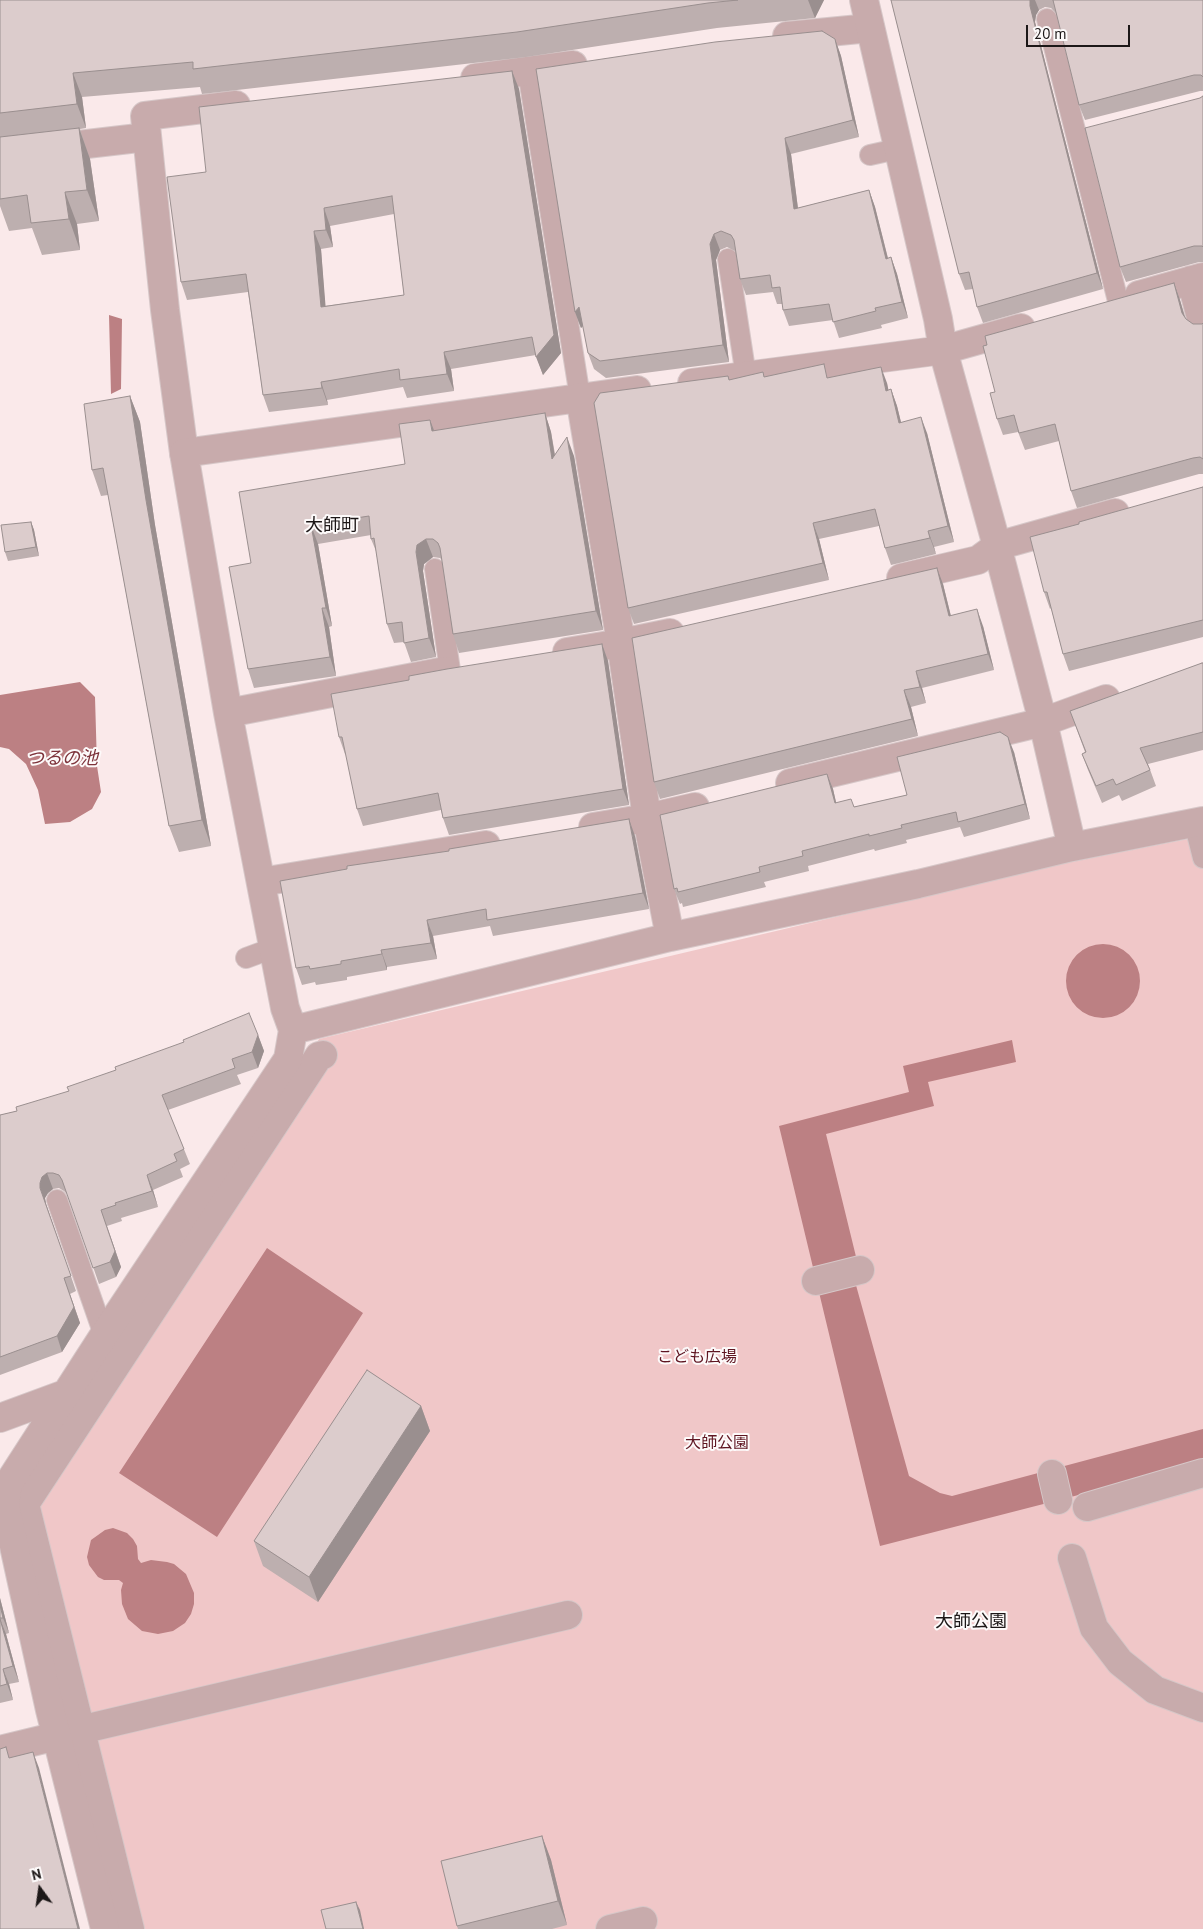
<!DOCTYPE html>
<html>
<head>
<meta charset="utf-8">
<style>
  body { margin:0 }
  #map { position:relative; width:1203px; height:1929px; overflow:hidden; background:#fae9ea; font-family:"PT Sans",sans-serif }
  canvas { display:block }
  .north { position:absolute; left:15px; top:1864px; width:50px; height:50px; -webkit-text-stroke:4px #fdfafa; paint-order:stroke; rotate:346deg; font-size:14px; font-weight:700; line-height:20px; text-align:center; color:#1c1717 }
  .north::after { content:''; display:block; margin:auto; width:18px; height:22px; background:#1c1717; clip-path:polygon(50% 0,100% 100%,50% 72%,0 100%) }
  .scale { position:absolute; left:1026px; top:25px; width:104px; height:22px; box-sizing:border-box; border:2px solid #1c1717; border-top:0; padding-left:6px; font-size:15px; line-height:18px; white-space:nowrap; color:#1c1717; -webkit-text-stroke:4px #fdfafa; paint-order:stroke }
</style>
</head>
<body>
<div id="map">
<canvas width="1203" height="1929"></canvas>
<div class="north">N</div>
<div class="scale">20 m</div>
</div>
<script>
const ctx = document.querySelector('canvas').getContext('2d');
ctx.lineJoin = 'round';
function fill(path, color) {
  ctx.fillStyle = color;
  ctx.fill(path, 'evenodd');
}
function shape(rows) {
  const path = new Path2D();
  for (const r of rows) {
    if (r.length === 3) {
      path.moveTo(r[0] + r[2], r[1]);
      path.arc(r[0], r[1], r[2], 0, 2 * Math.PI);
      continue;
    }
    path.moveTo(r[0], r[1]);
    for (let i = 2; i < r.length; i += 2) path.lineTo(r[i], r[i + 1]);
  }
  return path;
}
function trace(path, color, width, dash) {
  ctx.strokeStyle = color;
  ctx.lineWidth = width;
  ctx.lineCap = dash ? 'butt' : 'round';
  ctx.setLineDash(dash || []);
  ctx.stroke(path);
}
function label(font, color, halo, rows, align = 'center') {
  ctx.font = font + ' "PT Sans","Noto Sans JP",sans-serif';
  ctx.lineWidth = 4;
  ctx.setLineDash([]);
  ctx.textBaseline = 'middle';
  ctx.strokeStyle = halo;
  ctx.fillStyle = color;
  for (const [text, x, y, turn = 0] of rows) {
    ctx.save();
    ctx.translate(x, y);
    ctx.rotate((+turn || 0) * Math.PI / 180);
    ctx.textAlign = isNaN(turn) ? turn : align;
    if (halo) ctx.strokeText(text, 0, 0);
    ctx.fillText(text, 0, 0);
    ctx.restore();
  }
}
fill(shape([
  [1203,836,1203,1929,118,1929,14,1494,319,1039,1051,866]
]), '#f0c7c8');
fill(shape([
  [109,315,122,319,121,389,111,394],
  [80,682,95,697,97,766,101,792,92,809,70,822,45,824,38,790,26,764,9,749,0,747,0,695],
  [1103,981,37],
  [1012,1040,1016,1062,928,1082,934,1106,826,1134,860,1273,854,1278,909,1476,940,1493,952,1496,1203,1429,1203,1463,880,1546,779,1126,909,1092,903,1066],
  [267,1248,363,1313,217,1537,119,1473],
  [113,1528,127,1533,133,1539,137,1546,138,1559,141,1563,151,1560,167,1562,174,1564,186,1574,194,1593,194,1604,191,1614,185,1623,173,1631,158,1634,142,1631,128,1619,122,1604,121,1590,123,1583,119,1580,104,1580,98,1577,89,1565,87,1557,91,1540,105,1530]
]), '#bc8083');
const service = shape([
  [1047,19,1118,301],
  [528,72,580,397],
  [870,155,897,149],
  [728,259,746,376],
  [435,569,450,670],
  [1194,822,1203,858],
  [246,958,273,948],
  [57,1200,104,1335]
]);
const pedestrian = shape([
  [787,36,870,28],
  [475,78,573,65],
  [0,154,147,137],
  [184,453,165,310,145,116,236,105],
  [816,1281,860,1270],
  [1052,1474,1058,1500],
  [1087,1507,1203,1473],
  [1072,1558,1094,1628,1120,1662,1155,1690,1203,1708],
  [63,1734,568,1615],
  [130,1929,25,1504,319,1056,323,1055],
  [610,1929,643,1921]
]);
const minor = shape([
  [864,0,938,319,943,350,997,546,1043,722,1072,847],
  [1191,280,1203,325],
  [1139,295,1203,277],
  [692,383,943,350,1021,328],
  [580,397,621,643,647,818,670,937],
  [901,578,978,560,997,546,1115,513],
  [567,652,621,643,670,633],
  [228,713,445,671],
  [790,783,1043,722,1106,699],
  [593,827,647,818,695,807],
  [261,882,486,845],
  [293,1030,285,1008,228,713,184,453,637,390],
  [0,1418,65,1394],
  [0,1750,57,1736],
  [105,1929,50,1710,5,1505,8,1484,104,1335,288,1059,293,1030,670,937,918,884,1072,847,1203,821]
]);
trace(service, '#d6c7c8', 22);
trace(pedestrian, '#d6c7c8', 30);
trace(minor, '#d6c7c8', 30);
trace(service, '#c8abac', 20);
trace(pedestrian, '#c8abac', 28);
trace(minor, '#c8abac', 28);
fill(shape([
  [0,0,824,0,815,18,717,28,526,57,202,94,200,87,82,97,86,128,80,129,90,159,99,221,77,224,80,250,42,255,32,228,9,231,0,206],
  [891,0,1203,0,1203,91,1200,91,1085,120,1079,105,1056,13,1051,8,1045,7,1039,10,1036,15,1035,22,1103,289,983,323,977,307,973,289,965,290,959,274],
  [835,39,841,56,859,137,791,154,798,208,869,190,875,207,888,258,891,257,897,274,908,318,881,325,882,328,839,338,833,320,789,326,783,310,783,304,777,304,773,292,746,295,740,279,735,251,727,247,720,250,716,260,729,362,606,378,594,369,588,353,583,326,581,328,575,312],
  [512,71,519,89,561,353,543,375,536,355,451,369,454,391,407,398,403,387,327,400,328,405,269,412,263,395,248,292,187,300,181,282,206,172],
  [394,214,404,295,325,306,321,249,333,247,330,226],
  [1203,96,1203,262,1199,262,1126,282,1120,267,1200,98],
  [1174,283,1180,300,1186,319,1193,324,1202,324,1203,323,1203,474,1199,474,1077,508,1071,491,1059,441,1025,450,1018,432,1003,435,997,419,995,392],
  [728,376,729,380,765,377,829,378,887,383,888,390,891,389,897,406,901,422,927,433,954,542,934,547,936,554,891,565,885,548,879,526,819,539,829,580,634,624,628,608],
  [130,396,140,422,155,525,211,846,179,852,169,826,108,495,101,496,92,470],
  [545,413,551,432,555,454,574,456,603,630,459,653,453,634,442,560,440,558,433,557,424,564,423,571,436,657,411,662,404,642,394,643,387,624,376,551,371,539,371,535,318,544,332,626,329,627,336,676,254,688,248,669,251,563,405,464,430,420,434,431],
  [1203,487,1203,637,1069,671,1063,654,1051,608,1050,609,1044,592,1079,524],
  [31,522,34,530,39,556,8,561,5,552],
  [943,584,951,616,983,626,994,670,922,688,926,703,911,707,918,736,660,799,654,782],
  [602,644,608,661,629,805,449,835,443,818,441,810,363,826,357,809,346,754,345,754,339,737],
  [1203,663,1203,750,1148,764,1156,786,1122,801,1119,795,1102,803,1088,770,1082,754,1085,752,1070,711],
  [1014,752,1030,819,964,837,960,827,906,840,907,843,875,851,874,849,808,866,809,871,764,882,766,887,683,907,682,903,680,904,674,889,827,774,833,789,836,803,854,807,907,795],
  [635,836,649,909,493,936,490,926,433,936,437,959,387,967,387,970,347,977,347,980,316,985,315,982,302,985,296,968],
  [258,1035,264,1051,258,1068,237,1075,241,1084,168,1110,190,1164,180,1169,183,1177,153,1190,158,1207,121,1218,122,1221,107,1226,121,1267,116,1277,99,1284,68,1195,64,1191,59,1188,53,1189,48,1193,45,1198,46,1204,76,1291,70,1294,80,1323,62,1352,0,1375,0,1115,17,1111],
  [421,1406,430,1431,318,1602,263,1566,254,1541],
  [0,1598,9,1633,6,1634,19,1682,9,1684,13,1700,0,1703],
  [542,1836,551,1860,567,1925,552,1929,458,1929,457,1926]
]), '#bdafaf');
fill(shape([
  [808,0,824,0,815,18],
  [1030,0,1035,0,1039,10,1036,15,1035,22,1103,289,1097,273,1030,6],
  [835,39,841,56,859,137,853,120],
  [512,71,519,89,561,353,543,375,536,357],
  [73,73,82,97,86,128,77,104],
  [79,128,90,159,99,221,87,190],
  [785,138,791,154,800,225,794,209],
  [869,190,875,207,892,275,886,259],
  [65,192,77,224,80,250,69,219],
  [324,208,330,226,333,247,326,230],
  [314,231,321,249,327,324,321,307],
  [714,234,720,250,716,260,729,362,723,345,710,244],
  [891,257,897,274,908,318,902,302],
  [1174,283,1180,300,1188,329,1182,313],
  [579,307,585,324,581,328,575,312],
  [444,352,451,369,454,391,447,374],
  [881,367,887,383,892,407,886,391],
  [321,382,327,400,328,405,322,388],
  [891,389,897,406,905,439,899,423],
  [130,396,140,422,155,525,211,846,202,820,146,500],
  [545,413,551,432,558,477,552,459],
  [921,417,927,433,954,542,948,526],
  [430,420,437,438,432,431],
  [567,437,574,456,603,630,596,611],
  [31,522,34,530,39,556,36,547],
  [813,523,819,539,829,580,823,563],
  [311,525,318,544,332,626,326,608],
  [928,531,934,547,936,554,930,538],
  [426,539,433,557,424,564,423,571,436,657,429,638,416,552,417,545],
  [937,568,943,584,955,633,949,616],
  [322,608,329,627,336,676,330,657],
  [977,609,983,626,994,670,988,654],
  [602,644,608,661,629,805,623,789],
  [916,671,922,688,926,703,920,687],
  [904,690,911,707,918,736,912,719],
  [1008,737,1014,752,1030,819,1025,804],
  [827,774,833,789,840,819,835,803],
  [629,819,635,836,649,909,643,893],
  [427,920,433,936,437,959,431,943],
  [381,950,387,967,387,970,382,954],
  [258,1035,264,1051,258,1068,252,1052],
  [47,1173,53,1189,48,1193,45,1198,46,1204,76,1291,40,1188,40,1183,42,1177],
  [147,1175,153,1190,158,1207,152,1191],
  [101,1210,121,1267,116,1277,110,1262],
  [64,1278,80,1323,62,1352,57,1336],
  [421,1406,430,1431,318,1602,309,1577],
  [0,1598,9,1633,3,1618,0,1605],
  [0,1619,6,1634,19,1682,13,1666],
  [3,1669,9,1684,13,1700,7,1684],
  [33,1752,39,1768,80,1929,78,1929],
  [542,1836,551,1860,567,1925,558,1901],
  [356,1902,360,1910,364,1929,363,1929]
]), '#9a8f8f');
const building = shape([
  [0,0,738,0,708,3,517,32,193,69,193,62,73,73,77,104,0,113,0,0],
  [891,0,1030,0,1030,6,1097,273,977,307,969,272,959,274,891,0],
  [1053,0,1203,0,1203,77,1201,75,1194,75,1079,105,1053,0],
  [822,31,835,39,853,120,785,138,794,209,869,190,886,259,891,257,902,302,875,308,876,311,833,322,829,304,783,310,780,287,772,288,770,275,740,279,734,240,731,235,721,231,714,234,710,244,723,345,600,361,588,353,579,307,575,312,536,69,715,42,822,31],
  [512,71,554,335,536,357,532,337,444,352,447,374,400,380,399,369,321,382,322,388,263,395,246,274,181,282,167,177,206,172,199,107,512,71],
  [392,196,404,295,321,307,314,231,326,230,324,208,392,196],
  [1203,96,1203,247,1202,246,1194,246,1120,267,1085,128,1200,98,1203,96],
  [79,128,87,190,65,192,69,219,31,223,27,195,0,199,0,137,79,128],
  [1174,283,1182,313,1186,319,1193,324,1202,324,1203,323,1203,459,1200,457,1193,458,1071,491,1055,424,1019,433,1014,415,997,419,990,393,995,392,983,346,987,345,985,336,1174,283],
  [824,364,827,378,881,367,886,391,891,389,899,423,921,417,948,526,928,531,930,538,885,548,875,509,813,523,823,563,628,608,594,403,600,393,728,376,729,380,763,372,764,377,824,364],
  [130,396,146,500,202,820,169,826,103,468,92,470,84,404,130,396],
  [545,413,552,459,567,437,596,611,453,634,440,548,438,543,433,539,426,539,417,545,416,552,429,638,404,643,402,622,387,624,374,538,371,539,369,516,311,525,326,608,322,608,330,657,248,669,229,567,251,563,239,492,405,464,399,424,430,420,432,431,545,413],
  [1203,487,1203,620,1063,654,1047,592,1044,592,1030,537,1079,524,1079,522,1203,487],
  [31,522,36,547,5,552,1,525,31,522],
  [937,568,949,616,977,609,988,654,916,671,920,687,904,690,912,719,654,782,632,638,937,568],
  [602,644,623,789,443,818,438,793,357,809,342,737,339,737,331,694,409,680,409,676,447,669,602,644],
  [1202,663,1203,663,1203,732,1140,748,1150,770,1116,785,1113,779,1096,786,1082,754,1086,752,1070,711,1202,663],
  [1000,732,1008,737,1025,804,958,822,956,812,901,825,902,828,869,836,869,834,802,851,803,856,759,867,760,872,678,892,677,888,674,889,660,815,827,774,835,803,851,799,854,807,907,795,897,757,1000,732],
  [629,819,643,893,487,920,486,909,427,920,431,943,381,950,382,954,341,961,341,964,310,969,309,966,296,968,280,881,347,869,347,866,449,851,449,849,629,819],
  [249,1013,258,1035,252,1052,232,1059,235,1068,162,1095,184,1149,174,1154,177,1161,147,1175,152,1191,115,1203,116,1205,101,1210,115,1251,110,1262,93,1268,62,1180,59,1175,53,1173,47,1173,42,1177,40,1183,40,1188,71,1276,64,1278,74,1307,57,1336,0,1357,0,1115,17,1111,16,1107,69,1091,67,1087,116,1070,115,1067,184,1042,183,1040,249,1013],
  [367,1370,421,1406,309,1577,254,1541,367,1370],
  [0,1605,3,1618,0,1618,0,1605],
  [0,1619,13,1666,3,1669,7,1684,0,1686,0,1619],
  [6,1747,9,1758,33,1752,78,1929,0,1929,0,1749,6,1747],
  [542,1836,558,1901,457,1926,441,1861,542,1836],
  [356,1902,363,1929,326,1929,321,1910,356,1902]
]);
fill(building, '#dccccc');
trace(building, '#9a8f8f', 1);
label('16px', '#5f1622', '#fdfafa', [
  ["こども広場",697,1357],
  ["大師公園",717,1443]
]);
label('18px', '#1c1717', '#fdfafa', [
  ["大師町",332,526],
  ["大師公園",971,1622]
]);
label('italic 18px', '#7d323a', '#fdfafa', [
  ["つるの池",62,759]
]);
</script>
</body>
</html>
